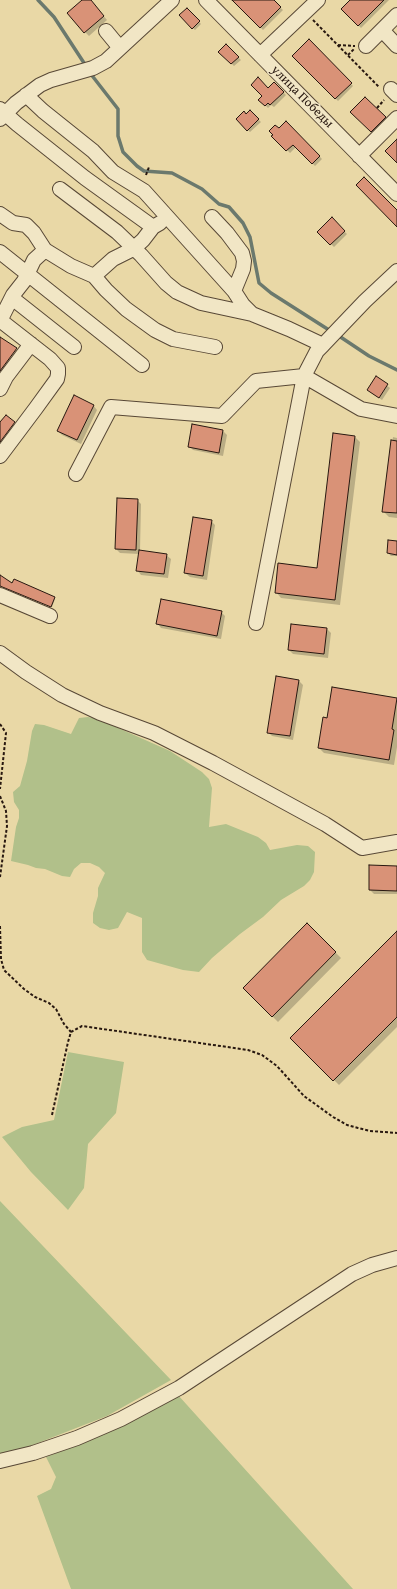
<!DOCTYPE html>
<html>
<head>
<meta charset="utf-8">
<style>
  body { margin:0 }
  canvas { display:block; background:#e9d8a6 }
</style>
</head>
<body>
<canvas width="397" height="1589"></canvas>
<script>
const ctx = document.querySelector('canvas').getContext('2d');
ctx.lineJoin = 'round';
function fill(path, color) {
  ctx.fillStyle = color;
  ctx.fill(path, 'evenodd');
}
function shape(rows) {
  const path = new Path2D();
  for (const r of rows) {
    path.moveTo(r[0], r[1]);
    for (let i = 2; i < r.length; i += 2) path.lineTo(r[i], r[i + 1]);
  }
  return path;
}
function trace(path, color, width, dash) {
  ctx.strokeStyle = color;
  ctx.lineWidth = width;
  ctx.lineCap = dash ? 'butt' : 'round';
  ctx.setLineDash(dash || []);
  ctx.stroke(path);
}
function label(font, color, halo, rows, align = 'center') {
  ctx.font = font + ' "Gentium Book Plus",serif';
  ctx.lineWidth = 3;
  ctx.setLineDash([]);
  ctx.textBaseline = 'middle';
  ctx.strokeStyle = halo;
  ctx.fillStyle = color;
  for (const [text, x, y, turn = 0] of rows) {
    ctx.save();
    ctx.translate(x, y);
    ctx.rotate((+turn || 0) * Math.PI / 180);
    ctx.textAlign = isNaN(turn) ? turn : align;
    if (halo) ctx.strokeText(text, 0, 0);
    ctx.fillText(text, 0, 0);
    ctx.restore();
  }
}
fill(shape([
  [88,717,98,719,170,751,202,772,209,779,212,788,209,827,226,824,258,837,266,843,270,850,297,845,308,846,315,852,314,872,310,880,304,886,281,900,263,917,240,934,212,958,199,972,183,970,147,960,142,952,142,918,127,912,118,928,109,930,100,928,93,923,93,913,98,896,98,888,105,873,99,867,90,863,81,863,74,869,70,877,62,876,45,869,36,868,28,865,11,861,16,827,19,818,19,810,14,802,13,792,20,786,27,761,32,731,35,724,44,725,71,734,79,718],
  [68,1052,124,1062,116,1113,88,1144,84,1188,68,1210,31,1172,2,1137,22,1127,54,1120],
  [0,1201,171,1380,107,1416,20,1450,0,1454],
  [178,1395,353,1589,71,1589,37,1496,51,1489,56,1477,46,1457,80,1444]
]), '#b1c08a');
fill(shape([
  [83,0,90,0,107,20,89,36,85,32],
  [233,0,272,0,283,10,263,30],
  [352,0,389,0,361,28,342,9],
  [187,9,201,24,195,30,180,15],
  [309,40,353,86,338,101,293,56],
  [226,45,241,60,234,66,220,52],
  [274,83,286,95,274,107,271,105,268,108,260,100],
  [365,98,388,120,374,134,352,112],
  [250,111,261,122,250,132,237,119,246,115],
  [286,122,322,159,315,166,296,147,290,153,273,136],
  [332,219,347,234,334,247,319,232],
  [1,339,17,350,0,373,0,340],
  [376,377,390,388,382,400,370,392],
  [93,405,97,410,81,444,62,435,58,431],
  [6,416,15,424,0,444,0,424],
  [223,431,227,435,223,456,193,450,189,446],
  [355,437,360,442,340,605,281,598,276,592,318,569],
  [393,437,397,438,397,518,389,517,383,511],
  [137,500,141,504,140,551,166,555,171,559,168,578,141,575,137,570,139,554,120,553,116,549],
  [211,521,215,525,207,580,190,577,185,573],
  [397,542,397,556,391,556,388,553],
  [0,576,13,584,54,598,55,599,52,607,0,586],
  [221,612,225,616,221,639,161,628,157,623],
  [327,629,331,633,328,658,293,654,289,650],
  [299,681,303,685,293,740,272,736,268,732],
  [397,699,397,747,394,765,324,753,319,748,327,719],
  [397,867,397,894,374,894,370,890],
  [307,924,341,958,278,1022,244,988],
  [397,932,397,1027,339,1085,292,1038]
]), '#0003');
trace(shape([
  [38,0,54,17,86,66],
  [90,73,118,109,118,136,123,152,137,166,144,171,172,173,202,189,219,204,229,207,243,223,250,237,259,283,271,293,329,330],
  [339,336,369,356,397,370]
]), '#6b796d', 3.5);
const building = shape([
  [82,0,91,0,104,16,84,33,67,13,82,0],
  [232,0,274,0,281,7,260,28,232,0],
  [350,0,384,0,358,26,341,9,350,0],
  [187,8,200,21,192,29,179,15,187,8],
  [309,39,352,83,335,99,292,56,309,39],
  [226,44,239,57,231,64,218,52,226,44],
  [258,77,268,88,274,82,284,92,270,105,268,103,265,106,258,100,262,96,251,85,258,77],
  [365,97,386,117,371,132,350,112,365,97],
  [250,110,259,119,247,131,236,119,244,111,246,114,250,110],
  [286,121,320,156,312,164,293,145,286,151,271,136,273,135,269,131,275,125,279,128,286,121],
  [397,139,397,163,385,151,397,139],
  [364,177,397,210,397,227,356,185,364,177],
  [332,217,345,231,330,245,317,232,332,217],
  [0,337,17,348,0,371,0,337],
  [376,376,388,384,379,398,367,390,376,376],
  [74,395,94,405,77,440,57,431,74,395],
  [6,415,15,422,0,442,0,422,6,415],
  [192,424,223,430,219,453,188,447,192,424],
  [333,433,355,436,335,600,275,593,278,563,317,568,333,433],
  [391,440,397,441,397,513,382,512,391,440],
  [117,498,138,499,136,550,115,549,117,498],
  [193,517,212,520,203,576,184,573,193,517],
  [388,540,397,541,397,555,387,553,388,540],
  [139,550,167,554,164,574,136,571,139,550],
  [0,575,12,583,14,579,55,597,51,607,0,586,0,575],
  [161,599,222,611,217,636,156,624,161,599],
  [291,624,327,628,324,654,288,650,291,624],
  [276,676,299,680,290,736,267,733,276,676],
  [332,687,397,698,392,729,394,730,389,760,318,748,323,717,327,718,332,687],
  [369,865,397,866,397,891,369,890,369,865],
  [307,923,336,952,272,1017,243,988,307,923],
  [397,931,397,1017,333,1081,290,1038,397,931]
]);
fill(building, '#d99277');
trace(building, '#281810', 1);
const minor = shape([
  [206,0,397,194],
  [382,30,397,46],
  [106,31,120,48],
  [366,46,397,15],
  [260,55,318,0],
  [391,89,397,95],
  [26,95,43,111,93,151,113,172,144,191,234,291,243,305,252,314],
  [0,109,17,124,85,178,153,227],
  [0,119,16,103,40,85,51,80,93,68,106,61,172,0],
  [359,156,397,118],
  [60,189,117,232,141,255,166,283,177,292,201,303,252,314,289,329,323,345],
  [0,214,13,223,26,225,34,233,45,250,71,266,94,276,106,290,126,309,155,330,173,339,215,347],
  [212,217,227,233,242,253,244,261,243,269,234,291],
  [0,252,142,365],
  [94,276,113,259,133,249,143,240,153,227,160,223],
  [12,298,74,347],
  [0,321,13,295,24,281,34,260,45,250],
  [0,389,6,377,31,344],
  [0,456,36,408,57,379,58,374,58,368,50,359,0,320],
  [76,474,111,407,222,416,256,381,304,376,317,351,323,345,365,301,397,271],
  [0,595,50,616],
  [256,623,304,376,361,409,397,416],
  [0,653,26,672,62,695,100,713,154,733,213,763,325,824,362,848,397,842],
  [0,1461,33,1453,77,1438,121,1419,179,1388,352,1274,372,1265,397,1258]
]);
trace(minor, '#584836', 16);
trace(shape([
  [313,20,379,87],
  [338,45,355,46],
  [348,55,355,48],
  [377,108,384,100],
  [146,175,149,167],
  [0,724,6,733,0,789],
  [0,796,6,811,7,826,0,877],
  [0,926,1,959,4,970,24,989,35,997,49,1003,56,1009,64,1024,71,1032],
  [52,1115,68,1042,71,1032,82,1026,248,1050,262,1055,277,1066,304,1096,333,1117,347,1125,358,1128,370,1131,397,1133]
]), '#281810', 2, [3, 2]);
trace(minor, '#f1e6c5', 14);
label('13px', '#281810', '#f1e6c5', [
  ["улица Победы",302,97,45]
]);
</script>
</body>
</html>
